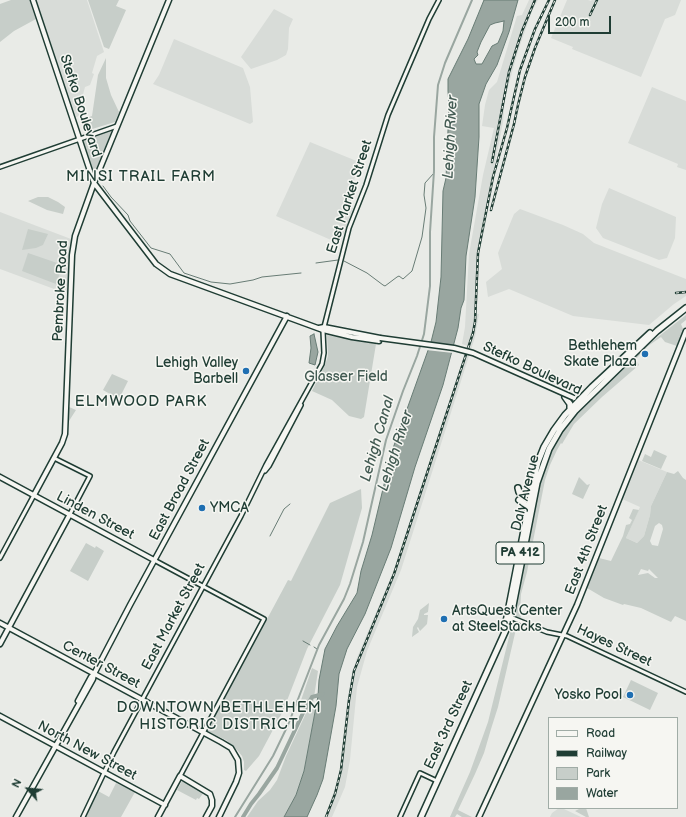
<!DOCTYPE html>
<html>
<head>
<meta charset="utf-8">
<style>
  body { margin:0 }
  #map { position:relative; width:686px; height:817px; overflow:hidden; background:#e9ebe7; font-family:"Balsamiq Sans",sans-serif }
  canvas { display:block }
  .legend { position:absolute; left:548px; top:717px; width:130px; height:92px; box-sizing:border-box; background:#f6f6f2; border:1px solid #a0aca6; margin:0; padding:5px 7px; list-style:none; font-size:12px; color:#1f3d34 }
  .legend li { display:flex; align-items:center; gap:8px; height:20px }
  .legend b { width:20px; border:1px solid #a0aca6 }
  .north { position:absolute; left:8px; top:769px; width:40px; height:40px; -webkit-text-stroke:3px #f6f6f2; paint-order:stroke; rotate:297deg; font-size:11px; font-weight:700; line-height:16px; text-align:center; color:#1f3d34 }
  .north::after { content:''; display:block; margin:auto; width:14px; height:18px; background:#1f3d34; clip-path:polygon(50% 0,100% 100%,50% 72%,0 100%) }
  .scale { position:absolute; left:548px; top:16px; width:63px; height:18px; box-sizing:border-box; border:2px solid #1f3d34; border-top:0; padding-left:5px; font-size:12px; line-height:14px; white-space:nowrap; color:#1f3d34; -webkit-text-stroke:3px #f6f6f2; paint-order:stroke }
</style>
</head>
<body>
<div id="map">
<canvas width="686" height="817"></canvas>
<ul class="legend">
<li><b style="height:5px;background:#f6f6f2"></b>Road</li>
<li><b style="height:5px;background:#1f3d34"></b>Railway</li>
<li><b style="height:11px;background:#c7cec9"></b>Park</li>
<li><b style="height:11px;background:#99a6a0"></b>Water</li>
</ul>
<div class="north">N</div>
<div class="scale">200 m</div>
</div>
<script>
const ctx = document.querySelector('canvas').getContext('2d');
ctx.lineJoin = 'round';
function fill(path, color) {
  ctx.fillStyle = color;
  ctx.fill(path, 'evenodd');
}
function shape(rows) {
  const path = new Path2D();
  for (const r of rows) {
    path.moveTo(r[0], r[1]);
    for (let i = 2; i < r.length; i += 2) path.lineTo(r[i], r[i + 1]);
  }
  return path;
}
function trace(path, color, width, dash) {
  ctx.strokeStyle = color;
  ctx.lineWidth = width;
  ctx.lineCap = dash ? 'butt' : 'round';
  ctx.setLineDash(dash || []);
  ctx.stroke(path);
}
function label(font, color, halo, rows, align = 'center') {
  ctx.font = font + ' "Balsamiq Sans",sans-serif';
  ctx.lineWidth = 3;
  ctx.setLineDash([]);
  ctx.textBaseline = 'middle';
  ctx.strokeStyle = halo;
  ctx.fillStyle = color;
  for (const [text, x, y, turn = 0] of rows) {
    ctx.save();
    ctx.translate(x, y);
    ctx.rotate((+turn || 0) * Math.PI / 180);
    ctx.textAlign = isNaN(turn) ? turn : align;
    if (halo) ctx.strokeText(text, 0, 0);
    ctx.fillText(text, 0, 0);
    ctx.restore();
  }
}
fill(shape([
  [36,0,87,0,104,52,97,56,92,73,94,74,90,85,85,87,80,106,79,116,76,117],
  [529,0,538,0,532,11,518,51,505,98,503,122,478,251,474,313,479,314,475,337,401,570,367,651,357,687,350,760,345,787,332,817,325,817,338,779,343,750,350,687,356,660,394,570,468,346,462,344,465,327,469,254,483,175,494,128,482,126,485,105,489,90,497,82,517,16,522,15],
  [567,0,588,0,591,1,592,0,681,0,675,15,665,19,641,77,572,49,573,47,551,38],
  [274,9,293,19,289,28,288,49,286,55,277,60,251,69,241,57],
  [174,39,243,68,250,87,253,122,250,124,153,84,159,75],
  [652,87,686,101,686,170,677,167,678,164,628,143],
  [310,142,359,162,351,192,351,207,353,208,341,241,338,243,276,216],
  [609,188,676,217,675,238,667,258,659,260,603,238,596,228,602,204],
  [520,209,563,225,583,234,594,243,686,279,686,296,674,304,649,325,573,316,509,289,488,297,486,282,502,269,498,253,514,214],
  [0,212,71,239,68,292,65,293,0,269],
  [636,459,667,472,651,506,650,515,644,536,637,543,626,538,640,507,620,498],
  [559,808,564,809,581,817,550,817,552,813]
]), '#d8dcd8');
fill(shape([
  [11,0,30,0,36,19,14,31,0,42,0,4],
  [88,0,119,0,116,6,126,10,109,49,104,47],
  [106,58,106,78,111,95,119,112,115,122,89,130,86,118,92,116,98,75],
  [112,130,94,174,83,141],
  [38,197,48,197,58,202,65,207,63,214,47,210,28,201],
  [28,229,48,234,43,245,36,248,22,250],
  [28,253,63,265,56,284,22,271],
  [686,315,686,320,681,324,683,329,683,332,677,346,665,342,661,337,648,346,636,359,639,365,602,397,574,424,562,444,561,443,557,450,550,465,545,480,527,572,521,594,520,613,521,618,516,617,514,612,537,491,550,450,562,430,577,410,643,347,645,347],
  [327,335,376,344,364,417,361,419,349,416,332,400,312,391,325,365,328,356],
  [112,374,128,381,119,399,103,390],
  [69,407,76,410,69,421,68,420],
  [654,450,667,456,661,469,642,461,645,454,651,457],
  [678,471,683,478,686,480,686,621,675,616,671,622,641,608,624,604,623,605,604,598,587,588,599,558,611,561,623,536,626,525,630,524,632,520,629,518,633,509,639,510,626,538,637,543,644,536,650,515,651,506,667,472,674,474],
  [659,523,662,525,663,529,658,546,652,545,650,541,655,526],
  [641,569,648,571,649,569,658,578,655,578,648,573,638,575],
  [579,477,587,485,590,484,583,499,572,494],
  [361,489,362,508,340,585,307,649,283,711,259,756,246,771,244,770,244,762,242,756,238,751,226,740,207,731,288,580,291,581,330,503],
  [86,543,95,548,96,546,104,551,88,581,70,571],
  [429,603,428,612,424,614,424,615,428,615,427,624,420,631,418,627,417,628,419,632,412,637,413,627,418,619,420,610],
  [515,622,519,624,516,629,498,707,491,729,484,753,475,774,458,810,472,817,462,817,457,814,455,817,450,817,470,772,488,722,512,625],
  [312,668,318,671,313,704,316,707,304,771,296,795,284,817,247,817,258,801,270,790,277,780,286,756,307,711,299,706],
  [631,680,658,693,650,710,623,697],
  [182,781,204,792,199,799,197,798,196,800,177,790],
  [116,783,135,792,121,817,86,817,98,791,109,797],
  [581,808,586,808,589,817,586,817,575,811]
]), '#c7cec9');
const water = shape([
  [484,0,518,0,509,32,497,65,486,84,479,104,479,137,475,197,466,256,464,300,461,308,458,328,443,385,415,467,391,548,365,614,347,649,339,674,336,706,323,779,317,795,307,817,284,817,296,795,304,771,318,696,319,680,325,649,337,626,357,593,361,571,372,535,392,451,431,342,436,322,441,277,443,191,446,178,449,106,448,91,448,79,468,39,484,0],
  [504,21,503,31,498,43,492,46,482,64,476,64,474,59,478,55,477,52,481,42,490,25,495,23,504,21],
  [314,334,318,352,315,365,309,363,311,348,310,336,314,334]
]);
fill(water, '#99a6a0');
trace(water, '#687c75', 1);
fill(shape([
  [429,343,455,346,453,353,426,350]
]), '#e9ebe7');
trace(shape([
  [103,186,111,197,128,215,130,221,151,248,170,254,184,273,211,282,230,284,253,280,262,277,301,273],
  [344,261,367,273,383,285,385,286,397,277,399,276,403,279,412,271,422,237,426,208,424,195,425,183,434,173],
  [316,263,338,260],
  [270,536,284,509,290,504],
  [303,641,310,645],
  [314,647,317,649]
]), '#687c75', 1);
trace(shape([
  [235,817,273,756,288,725,319,645,344,599,350,584,363,542,386,440,403,391,417,356,424,334,430,286,430,232,434,171,434,137,438,85,445,63,472,0]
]), '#99a6a0', 2);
trace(shape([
  [243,817,251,804,259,794,277,768,303,713,312,697,323,694]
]), '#99a6a0', 4);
const minor = shape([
  [0,167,117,126],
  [54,458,90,476,70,514],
  [265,471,269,466,301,405],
  [0,558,34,495],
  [154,560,264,619,180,776],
  [510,617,547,632,567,636,686,692],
  [83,817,114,752,241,516,266,465,322,364,324,353,323,331,349,228,366,185,388,115,429,19,439,0],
  [400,817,420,773,437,781]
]);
const major = shape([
  [33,0,94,183,156,264,170,274,323,330,352,337,379,341],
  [319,328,324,327,380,338],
  [0,477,154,560],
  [34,495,62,443,65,434,72,255,75,236,94,183,169,0],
  [0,623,221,742,231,748,238,760,239,773,236,782,219,817],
  [0,644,70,514],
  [78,701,91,677,94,674],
  [0,716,165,805],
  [16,817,93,679,94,674,130,605,287,316],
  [158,817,180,776,210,794,212,800,212,806,206,817],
  [479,817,577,605,686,331]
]);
const highway = shape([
  [565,397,570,404,570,409],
  [518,488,519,492,522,495,526,495,531,491],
  [519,500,526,505,527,509],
  [506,622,534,479,538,462,544,447,554,430,565,415,592,387,650,333],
  [421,817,510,621,537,483,549,449,560,430,575,411,657,331,686,308]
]);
trace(minor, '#1f3d34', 6);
trace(major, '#1f3d34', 7);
trace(highway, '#1f3d34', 8);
trace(minor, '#f6f6f2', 3);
trace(major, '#f6f6f2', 4);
trace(highway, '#f6f6f2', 5);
const rail = shape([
  [590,15,597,0],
  [492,162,509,72,522,31,535,0],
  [491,210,514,124,518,105,525,77,535,48,555,0],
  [676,293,686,292],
  [326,817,335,794,341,770,349,700,354,671,394,574,473,333,475,322,478,253,493,177,507,128,520,70,535,29,549,0]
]);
trace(rail, '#1f3d34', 2.5);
trace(rail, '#f6f6f2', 1, [3]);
const majorBridge = shape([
  [380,338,454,348,473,353,574,398]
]);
trace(majorBridge, '#1f3d34', 7, []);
trace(majorBridge, '#f6f6f2', 4);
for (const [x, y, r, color] of [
  [645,354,4,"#1f6fb2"],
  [246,371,4,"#1f6fb2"],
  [202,508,4,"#1f6fb2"],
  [444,619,4,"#1f6fb2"],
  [630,695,4,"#1f6fb2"]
]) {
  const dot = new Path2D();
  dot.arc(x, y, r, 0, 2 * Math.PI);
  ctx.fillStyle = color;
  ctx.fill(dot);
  trace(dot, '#f6f6f2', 1.5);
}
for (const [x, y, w] of [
  [520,553,48]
]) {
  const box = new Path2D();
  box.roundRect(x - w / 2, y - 11, w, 22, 3);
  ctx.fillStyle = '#f6f6f2';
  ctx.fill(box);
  trace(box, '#1f3d34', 1);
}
label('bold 13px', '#1f3d34', null, [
  ["PA 412",520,553]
]);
label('14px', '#1f3d34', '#f6f6f2', [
  ["Stefko Boulevard",80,106,72],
  ["East Market Street",350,197,-72],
  ["Pembroke Road",61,291,-87],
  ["Stefko Boulevard",532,369,25],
  ["East Broad Street",180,490,-62],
  ["Daly Avenue",526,493,-76],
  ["Linden Street",95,516,28],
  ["East 4th Street",587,550,-69],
  ["East Market Street",174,617,-62],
  ["Hayes Street",614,646,25],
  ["Center Street",101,665,28],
  ["East 3rd Street",449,725,-65],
  ["North New Street",87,751,28]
]);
label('14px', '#1f3d34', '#f6f6f2', [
  ["Bethlehem",637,346],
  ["Skate Plaza",637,362],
  ["Lehigh Valley",238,363],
  ["Barbell",238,379],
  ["YMCA",210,508,"left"],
  ["ArtsQuest Center",452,611,"left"],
  ["at SteelStacks",452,627,"left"],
  ["Yosko Pool",622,695]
], 'right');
label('14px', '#415a52', '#f6f6f2', [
  ["Glasser Field",346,377]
]);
label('italic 15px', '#445c54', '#f6f6f2', [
  ["Lehigh River",451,137,-87],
  ["Lehigh Canal",378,439,-74],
  ["Lehigh River",396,451,-72]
]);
ctx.letterSpacing = '1px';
label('15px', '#1f3d34', '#f6f6f2', [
  ["MINSI TRAIL FARM",141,177],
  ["ELMWOOD PARK",141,402],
  ["DOWNTOWN BETHLEHEM",219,708],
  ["HISTORIC DISTRICT",219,725]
]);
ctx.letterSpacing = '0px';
</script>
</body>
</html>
